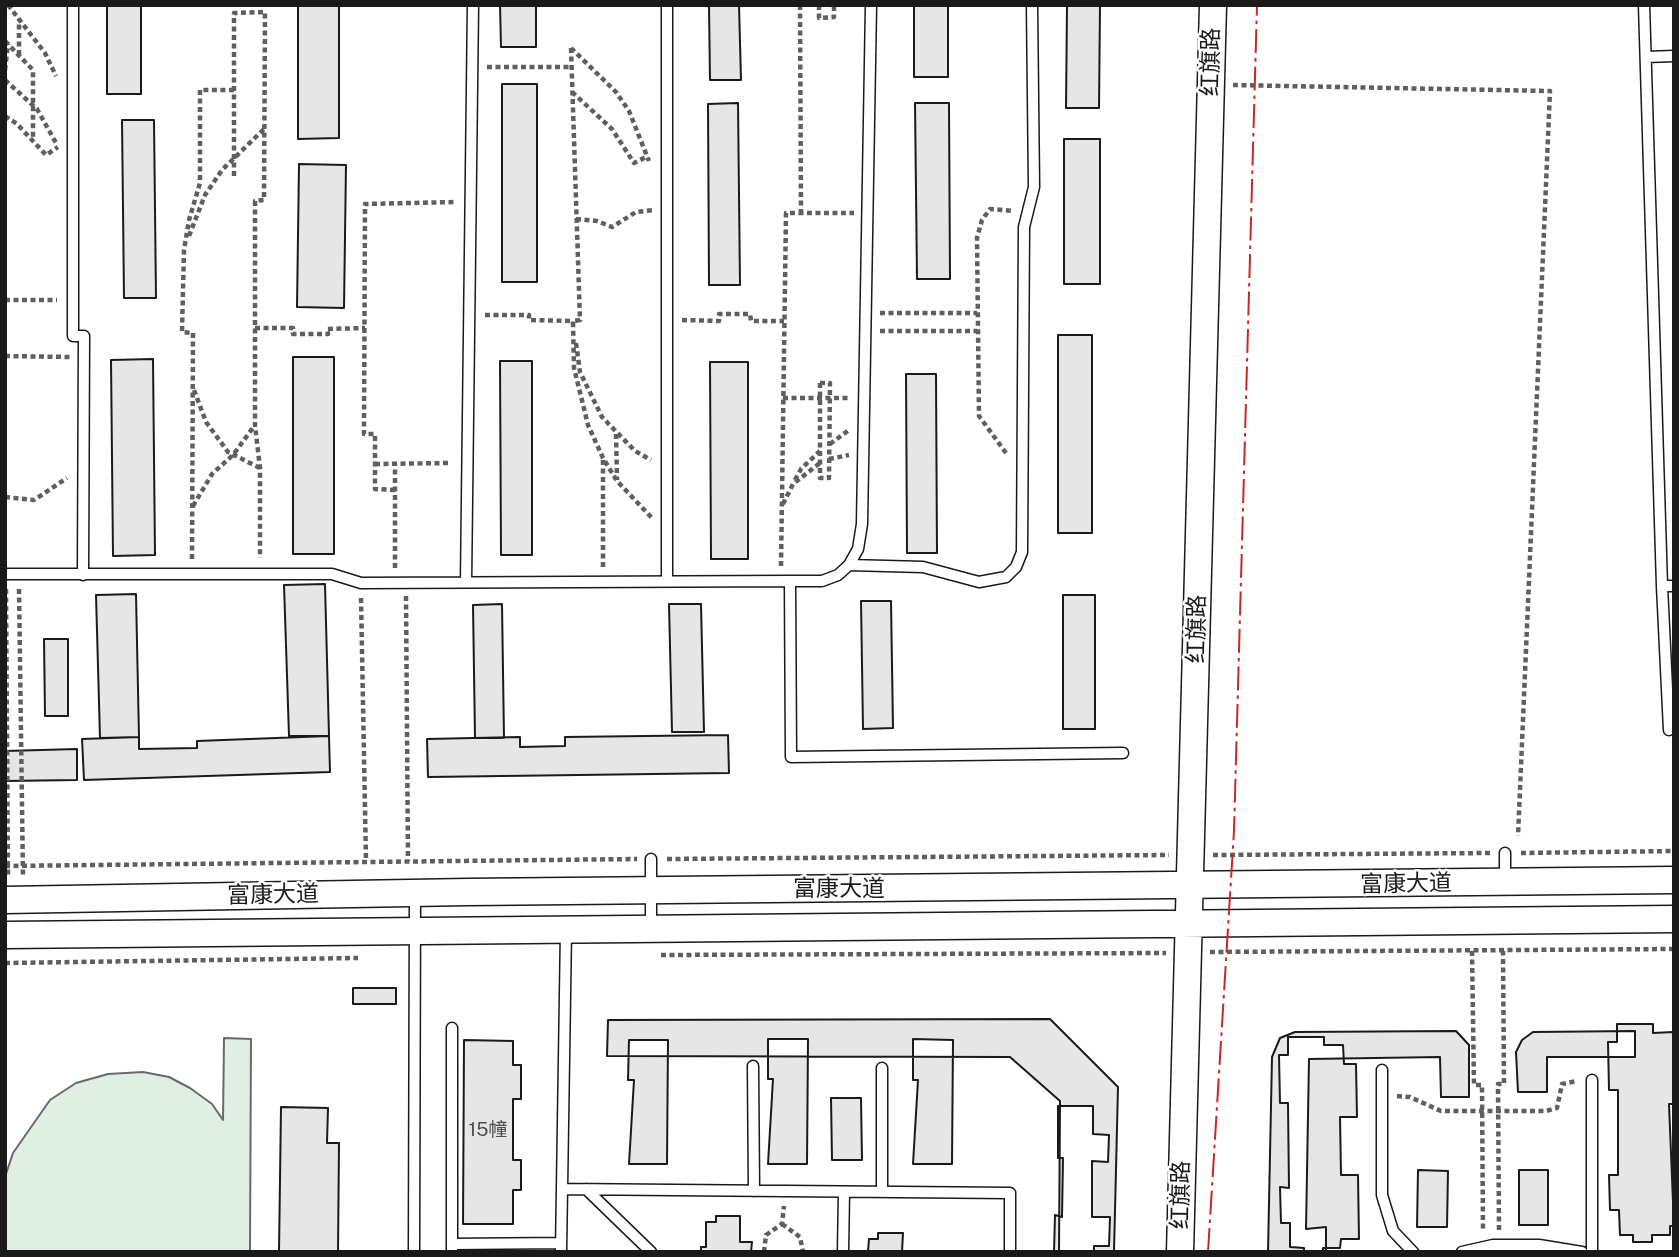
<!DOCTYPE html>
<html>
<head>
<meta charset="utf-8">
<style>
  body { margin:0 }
  #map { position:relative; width:1679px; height:1257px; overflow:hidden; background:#fff; font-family:"Public Sans",sans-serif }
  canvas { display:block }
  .frame { position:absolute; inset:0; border:7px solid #1a1a1a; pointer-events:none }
</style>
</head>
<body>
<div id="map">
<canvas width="1679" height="1257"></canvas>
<div class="frame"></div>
</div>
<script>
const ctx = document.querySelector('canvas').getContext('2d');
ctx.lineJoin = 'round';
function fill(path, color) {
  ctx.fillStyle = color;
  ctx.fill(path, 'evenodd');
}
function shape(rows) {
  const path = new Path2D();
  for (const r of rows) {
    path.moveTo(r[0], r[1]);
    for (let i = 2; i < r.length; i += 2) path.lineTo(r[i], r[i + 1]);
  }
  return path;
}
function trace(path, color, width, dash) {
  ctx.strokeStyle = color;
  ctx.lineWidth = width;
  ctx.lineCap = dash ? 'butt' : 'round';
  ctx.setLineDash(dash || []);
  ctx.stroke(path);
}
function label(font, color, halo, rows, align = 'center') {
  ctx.font = font + ' "Public Sans","Noto Sans SC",sans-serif';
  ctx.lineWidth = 5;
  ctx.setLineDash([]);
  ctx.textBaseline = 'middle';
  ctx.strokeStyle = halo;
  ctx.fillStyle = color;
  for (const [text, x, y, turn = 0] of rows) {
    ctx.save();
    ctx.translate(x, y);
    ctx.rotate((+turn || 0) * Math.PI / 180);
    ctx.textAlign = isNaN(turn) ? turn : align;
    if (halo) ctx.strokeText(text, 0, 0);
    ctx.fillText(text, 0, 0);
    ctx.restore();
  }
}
const green = shape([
  [224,1038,251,1039,250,1252,6,1252,5,1177,13,1153,50,1100,76,1083,108,1074,143,1072,169,1077,190,1088,212,1104,223,1120,224,1038]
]);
fill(green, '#e0efe3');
trace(green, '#6a6a6a', 2);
const building = shape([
  [107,5,141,5,141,94,107,94,107,5],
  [298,5,339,5,339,138,298,139,298,5],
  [500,5,536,5,536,47,501,47,500,5],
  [709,5,739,5,741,80,710,80,709,5],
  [914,5,948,5,948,77,914,77,914,5],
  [1067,5,1100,5,1099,108,1066,108,1067,5],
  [502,84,537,84,537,282,502,282,502,84],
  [738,103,740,285,709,285,708,104,738,103],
  [915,103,949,103,950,279,917,279,915,103],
  [122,120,154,120,156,298,124,298,122,120],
  [1064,139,1100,139,1100,284,1064,284,1064,139],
  [299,164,346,165,344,308,297,307,299,164],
  [1058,335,1092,335,1092,533,1058,533,1058,335],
  [293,357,334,357,334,554,293,554,293,357],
  [153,359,155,555,113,556,111,360,153,359],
  [500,361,532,361,532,555,501,555,500,361],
  [710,362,748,362,748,559,711,559,710,362],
  [906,374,936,374,937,553,907,553,906,374],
  [325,584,329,736,289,736,284,585,325,584],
  [136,594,139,737,100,738,96,595,136,594],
  [1063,595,1095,595,1095,729,1063,729,1063,595],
  [861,601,891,601,893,728,863,729,861,601],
  [502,604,504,738,475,738,473,605,502,604],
  [669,604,701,604,704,732,672,732,669,604],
  [44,639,68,639,68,716,45,716,44,639],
  [728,735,729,773,428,777,427,739,520,737,520,747,565,746,565,737,728,735],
  [329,736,330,772,84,780,82,739,139,737,139,749,197,748,197,741,329,736],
  [77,749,77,780,5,781,5,751,77,749],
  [353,988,396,988,396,1004,353,1004,353,988],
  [1050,1019,1118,1087,1114,1252,1059,1252,1060,1101,1010,1057,607,1056,608,1020,1050,1019],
  [1617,1024,1653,1024,1653,1033,1673,1032,1674,1104,1669,1104,1674,1226,1670,1226,1670,1235,1652,1235,1652,1242,1633,1242,1633,1235,1620,1235,1619,1210,1610,1210,1609,1175,1618,1175,1618,1090,1609,1090,1608,1042,1617,1042,1617,1024],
  [1456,1031,1469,1045,1469,1097,1441,1097,1440,1057,1309,1059,1306,1229,1326,1227,1326,1252,1268,1252,1272,1057,1280,1038,1295,1032,1456,1031],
  [1635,1031,1635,1057,1547,1057,1547,1092,1518,1092,1516,1052,1522,1040,1533,1032,1635,1031],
  [1288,1037,1324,1037,1324,1045,1343,1045,1344,1064,1356,1064,1357,1117,1340,1117,1341,1175,1358,1175,1359,1239,1341,1239,1340,1248,1323,1248,1323,1252,1304,1252,1304,1248,1290,1247,1290,1223,1281,1223,1280,1187,1289,1188,1288,1103,1280,1103,1279,1055,1288,1055,1288,1037],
  [768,1039,808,1039,807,1164,768,1164,773,1079,768,1079,768,1039],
  [913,1039,953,1040,952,1164,913,1164,918,1080,913,1080,913,1039],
  [464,1040,513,1041,513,1065,521,1065,521,1099,513,1099,513,1160,521,1160,521,1190,513,1190,513,1224,463,1224,464,1040],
  [629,1040,668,1040,667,1164,629,1164,634,1080,628,1080,629,1040],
  [831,1098,861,1098,862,1160,832,1160,831,1098],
  [1058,1106,1093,1106,1093,1134,1109,1135,1108,1162,1092,1161,1092,1217,1110,1217,1109,1246,1094,1246,1094,1252,1054,1252,1055,1215,1062,1217,1063,1158,1058,1158,1058,1106],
  [281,1107,328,1108,327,1143,339,1143,338,1252,279,1252,281,1107],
  [1418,1170,1448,1171,1447,1227,1417,1227,1418,1170],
  [1519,1170,1548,1170,1548,1225,1519,1225,1519,1170],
  [716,1216,740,1216,740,1242,752,1242,751,1252,701,1252,701,1247,706,1247,706,1222,716,1222,716,1216],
  [878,1233,903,1233,902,1252,868,1252,869,1239,878,1239,878,1233]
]);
fill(building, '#e6e6e6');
trace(building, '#1a1a1a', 2);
const service = shape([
  [73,5,73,336,84,336,83,575],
  [1644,5,1662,586,1674,586],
  [1646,57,1674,56],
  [849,565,923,567,979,582,1006,577,1016,567,1022,552,1024,227,1034,187,1032,5],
  [5,574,332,574,361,583,790,581,791,757,1123,753],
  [667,581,667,5],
  [790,581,822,581,838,575,849,565,858,549,862,524,871,5],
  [466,582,473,5],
  [1662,586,1669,730],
  [1505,853,1505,882],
  [651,859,651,927],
  [753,1066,754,1191],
  [1382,1070,1382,1195,1393,1231,1413,1252],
  [562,1189,1010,1193,1010,1252],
  [586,1189,651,1252],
  [882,1192,882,1068],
  [452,1244,561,1243],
  [414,1252,415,894],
  [452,1252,452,1028],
  [561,1252,566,930],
  [843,1252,844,1192],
  [1462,1252,1493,1245,1539,1245,1582,1252],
  [1592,1252,1592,1080]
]);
const tertiary = shape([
  [5,900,468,892,1674,880],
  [5,935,1674,919],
  [1180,1252,1213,5]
]);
trace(service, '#1a1a1a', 13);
trace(tertiary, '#1a1a1a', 29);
trace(shape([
  [8,5,45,53,56,76],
  [800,5,801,213],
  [819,5,819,18,834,17,834,5],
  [5,41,33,70,33,140],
  [571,48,580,320,573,321,574,368,588,425,603,458,617,481,652,518],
  [571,48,616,92,629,111,649,161],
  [19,55,19,19],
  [487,67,572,67],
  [5,70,8,44],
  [5,80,37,109,56,143],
  [1233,85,1550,91,1518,836],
  [572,92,612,129,634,163,648,156],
  [5,116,17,124,46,155,58,147],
  [234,176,234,13,265,12,264,200,255,201,255,425,260,468,260,558],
  [576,219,597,221,612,227,636,212,654,210],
  [189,236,205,195,222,170,264,129],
  [5,300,57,300],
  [880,313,977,313],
  [485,315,529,315,529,320,573,321,573,324],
  [682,320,719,321,719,314,750,314,751,321,784,321],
  [255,328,293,328,293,334,328,334,327,329,365,328],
  [880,331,977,331],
  [576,343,580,372,602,417,635,451,651,460],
  [5,356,71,357],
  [820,383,830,383,829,478,820,478,820,383],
  [194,390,206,422,228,452,260,468],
  [783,398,849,398],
  [616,434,617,480],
  [830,444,849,430],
  [1006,453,979,416,977,238,982,220,990,209,1014,211],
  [829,459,849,455],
  [375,464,451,463],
  [795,480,801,469,820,451],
  [395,490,375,489,375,434,364,434,365,204,456,202],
  [5,497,34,500,67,478],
  [783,504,793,484,820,463],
  [193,506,212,474,233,455,255,425],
  [192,559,193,333,182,332,184,250,189,220,200,183,200,90,234,90],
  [781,566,786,213,854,213],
  [603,567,603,460],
  [395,568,395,464],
  [6,589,8,878],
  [19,589,23,877],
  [406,596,408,861],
  [361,598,366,861],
  [1521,853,1674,851],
  [1213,855,1491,853],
  [667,859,1169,855],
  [5,866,637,859],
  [1472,951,1474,1085,1482,1085,1483,1232],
  [1210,952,1674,949],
  [661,955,1166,953],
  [5,963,358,958],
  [1397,1096,1410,1097,1441,1111,1546,1111,1557,1108,1562,1084,1577,1081],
  [782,1224,800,1237,803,1252],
  [1499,1230,1498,1084,1504,1084,1503,951],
  [764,1252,766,1235,782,1224,784,1206]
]), '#5f5f5f', 4.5, [5, 3.5]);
trace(service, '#fff', 10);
trace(tertiary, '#fff', 26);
trace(shape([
  [1208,1252,1234,831,1257,5]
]), '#c62828', 2, [24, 5, 3.5, 5]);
label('19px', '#4d4d4d', null, [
  ["15幢",488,1130]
]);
label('23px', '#1a1a1a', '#fff', [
  ["红旗路",1211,62,-89],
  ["红旗路",1197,629,-89],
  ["富康大道",1406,884,-1],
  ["富康大道",839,889],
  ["富康大道",273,895,-1],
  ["红旗路",1181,1195,-89]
]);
</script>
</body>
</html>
